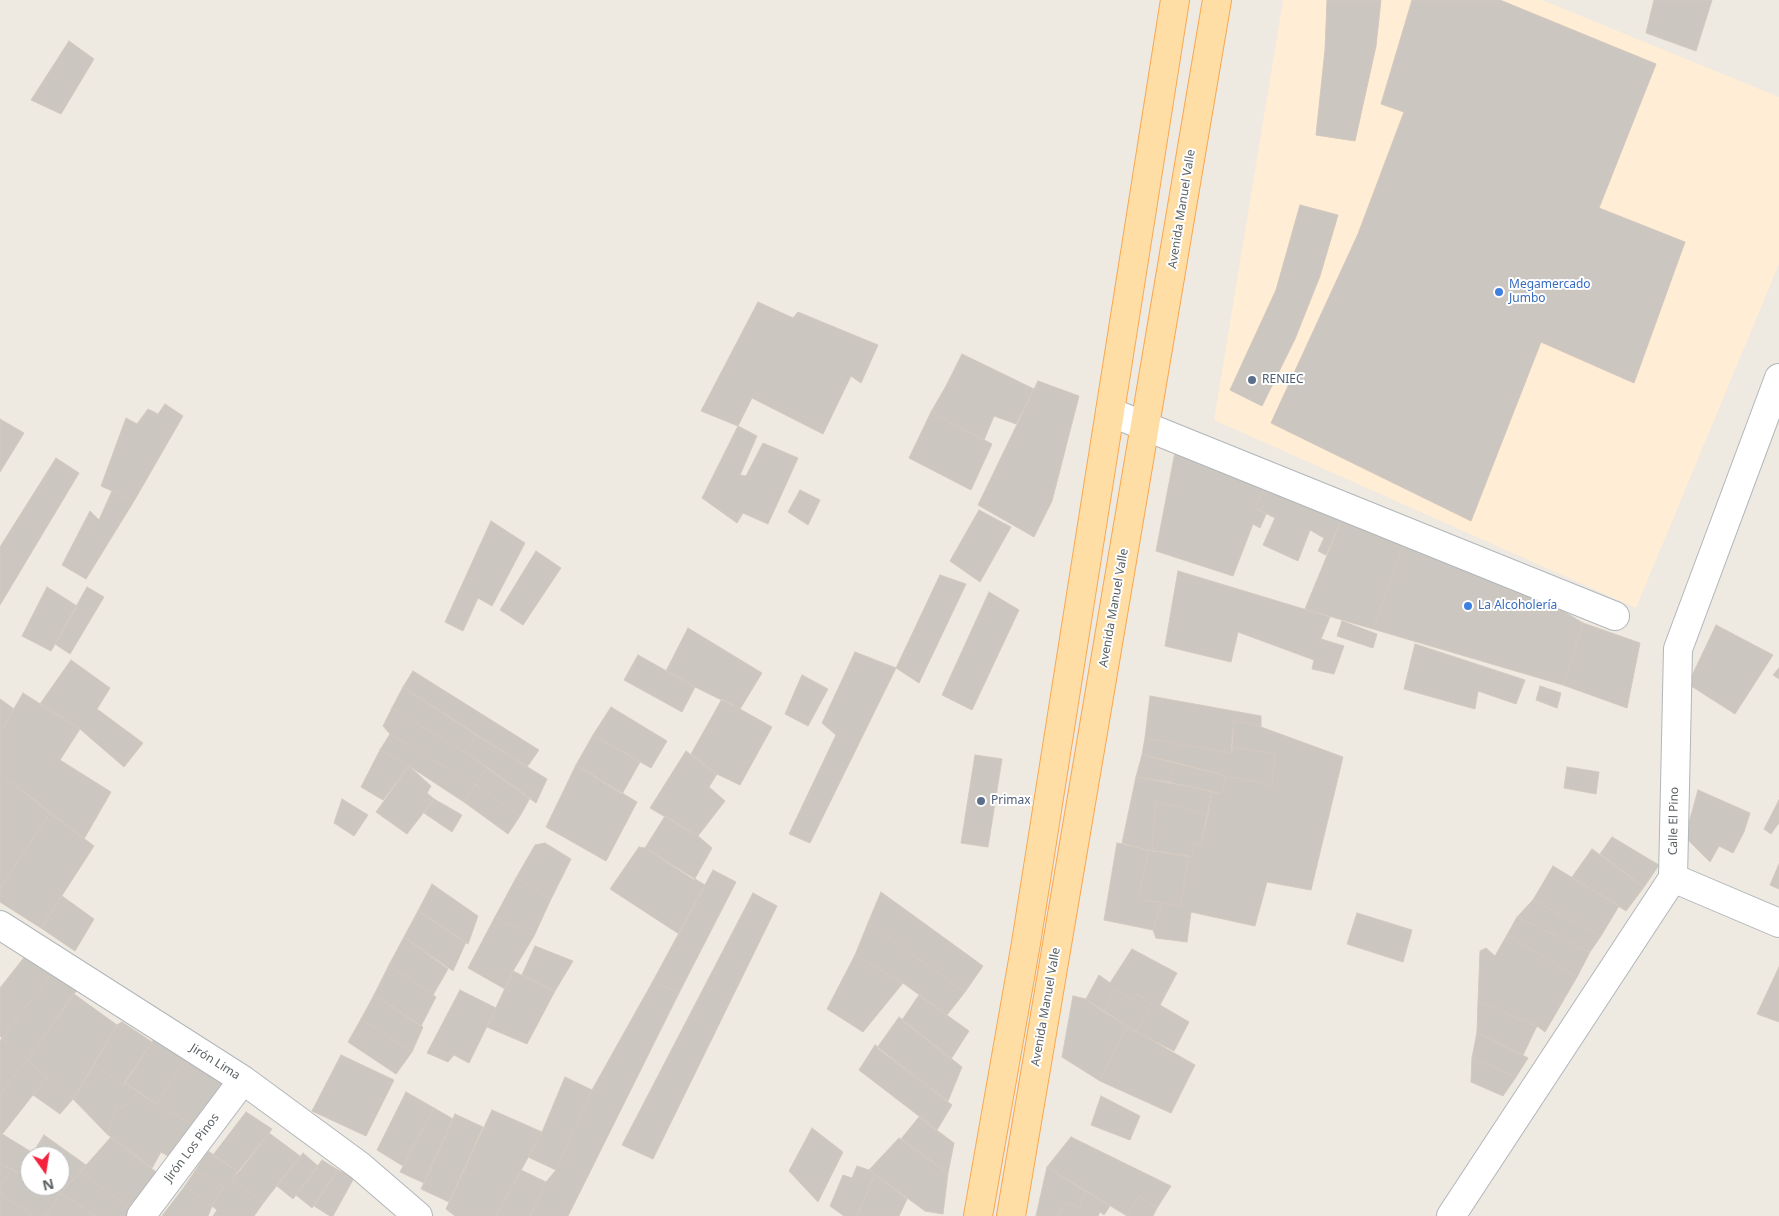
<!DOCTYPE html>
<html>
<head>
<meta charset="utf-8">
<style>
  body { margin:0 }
  #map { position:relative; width:1779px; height:1216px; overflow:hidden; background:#eee9e1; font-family:"Noto Sans",sans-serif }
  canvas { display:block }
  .north { position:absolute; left:20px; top:1146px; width:50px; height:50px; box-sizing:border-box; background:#fff; border:1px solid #bdbfc1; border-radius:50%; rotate:167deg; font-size:14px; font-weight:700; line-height:20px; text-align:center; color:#5a6063 }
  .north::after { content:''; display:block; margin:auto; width:18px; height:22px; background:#f4223d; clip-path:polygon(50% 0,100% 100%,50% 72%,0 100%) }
</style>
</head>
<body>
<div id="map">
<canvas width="1779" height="1216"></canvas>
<div class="north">N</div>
</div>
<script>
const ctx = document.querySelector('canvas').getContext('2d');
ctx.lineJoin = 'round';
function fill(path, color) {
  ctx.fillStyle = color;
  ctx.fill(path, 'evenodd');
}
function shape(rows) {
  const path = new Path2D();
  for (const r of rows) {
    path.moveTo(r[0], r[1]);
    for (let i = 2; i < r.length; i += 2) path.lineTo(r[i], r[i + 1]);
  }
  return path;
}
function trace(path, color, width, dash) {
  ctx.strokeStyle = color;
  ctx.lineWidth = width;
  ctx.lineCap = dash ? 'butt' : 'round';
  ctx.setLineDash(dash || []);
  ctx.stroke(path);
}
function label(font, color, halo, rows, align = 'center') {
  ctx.font = font + ' "Noto Sans",sans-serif';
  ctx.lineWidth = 4;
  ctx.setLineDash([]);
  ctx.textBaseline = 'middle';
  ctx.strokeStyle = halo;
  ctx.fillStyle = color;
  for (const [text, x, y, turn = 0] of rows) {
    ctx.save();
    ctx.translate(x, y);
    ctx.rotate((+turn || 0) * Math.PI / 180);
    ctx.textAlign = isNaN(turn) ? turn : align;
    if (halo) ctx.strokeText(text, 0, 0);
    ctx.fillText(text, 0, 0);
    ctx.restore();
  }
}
fill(shape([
  [1283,0,1542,0,1779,97,1779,264,1636,608,1214,420]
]), '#ffedd5');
const building = shape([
  [1327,0,1381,0,1376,46,1355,141,1316,135,1325,50,1327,0],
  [1412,0,1500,0,1656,64,1599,208,1685,242,1634,383,1541,342,1471,521,1271,423,1358,234,1404,112,1381,104,1412,0],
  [1654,0,1712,0,1696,51,1646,33,1654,0],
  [69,41,94,59,61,114,31,100,69,41],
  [1300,205,1338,215,1320,276,1295,339,1262,406,1230,390,1276,290,1300,205],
  [758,302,793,318,798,312,878,345,861,383,851,376,823,434,752,398,738,426,701,411,758,302],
  [962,354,1034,389,1016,424,994,416,984,440,931,412,946,386,962,354],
  [1038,381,1079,396,1052,501,1034,537,978,505,1038,381],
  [165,404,183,416,134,501,101,486,126,418,137,424,148,409,158,414,165,404],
  [931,412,992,444,971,490,909,458,931,412],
  [0,419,24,433,0,472,0,419],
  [738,426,757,436,740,475,746,476,763,443,798,458,768,524,743,513,737,523,702,498,738,426],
  [1176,447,1266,485,1255,508,1266,514,1260,528,1253,524,1233,576,1156,551,1176,447],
  [56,458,79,473,0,605,0,547,56,458],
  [1266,485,1342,519,1326,555,1318,551,1324,538,1310,530,1298,561,1263,545,1275,518,1255,508,1266,485],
  [800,490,820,500,808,525,788,512,800,490],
  [112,491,134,501,86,579,62,565,90,511,99,520,112,491],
  [979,510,1011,527,980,582,950,561,979,510],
  [1342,519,1404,544,1373,629,1305,609,1342,519],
  [491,521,525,543,492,606,478,598,463,631,445,622,491,521],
  [1404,544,1525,588,1583,623,1563,685,1373,629,1404,544],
  [536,551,561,568,523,625,500,610,536,551],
  [1178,571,1330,617,1321,639,1344,646,1334,674,1312,669,1314,660,1238,632,1231,662,1165,646,1178,571],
  [940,575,966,584,919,683,896,668,940,575],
  [47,587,77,606,51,651,22,636,47,587],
  [87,587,104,597,70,654,55,644,87,587],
  [989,592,1019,610,972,710,942,695,989,592],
  [1342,621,1377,634,1373,648,1337,636,1342,621],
  [1583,623,1640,643,1627,708,1563,685,1583,623],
  [1716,625,1773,655,1735,714,1688,684,1716,625],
  [688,628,762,673,740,709,695,687,666,671,688,628],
  [1415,644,1525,680,1516,704,1478,691,1475,709,1404,689,1415,644],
  [855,652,896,668,810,843,789,834,836,735,822,723,855,652],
  [638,655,695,687,682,712,624,680,638,655],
  [71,660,110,688,97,709,143,743,124,767,80,729,40,704,71,660],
  [1779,668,1779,679,1773,675,1779,668],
  [413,671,539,750,527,767,403,687,413,671],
  [802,675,828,689,808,726,785,714,802,675],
  [1540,686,1561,693,1557,708,1536,700,1540,686],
  [403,687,476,735,465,752,392,708,403,687],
  [23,693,80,729,60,760,111,792,84,839,0,773,0,733,23,693],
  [1150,696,1261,716,1261,727,1234,720,1232,753,1145,738,1150,696],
  [0,699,14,709,0,733,0,699],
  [722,699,772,727,740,785,717,774,691,754,722,699],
  [611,707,667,741,651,768,593,735,611,707],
  [392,708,465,752,487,767,475,785,390,734,383,726,392,708],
  [1234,720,1261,727,1343,757,1311,890,1267,882,1255,926,1191,912,1187,942,1156,938,1153,930,1162,903,1180,906,1189,856,1192,857,1194,843,1201,844,1212,791,1221,794,1226,776,1272,785,1275,754,1231,747,1234,720],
  [390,734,475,785,464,802,409,766,380,750,390,734],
  [476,735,547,779,536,803,465,752,476,735],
  [593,735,640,762,622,794,576,765,593,735],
  [1145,738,1232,753,1231,747,1275,754,1272,785,1226,776,1142,755,1145,738],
  [380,750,409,766,383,800,361,787,380,750],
  [686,751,717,774,709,787,725,801,698,836,650,808,686,751],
  [975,755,1002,759,988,847,961,843,975,755],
  [1142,755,1174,762,1169,782,1136,777,1142,755],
  [1174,762,1226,776,1221,794,1169,782,1174,762],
  [576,765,637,802,606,861,546,827,576,765],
  [409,766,431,786,427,793,434,799,407,834,376,812,409,766],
  [487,767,530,798,520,816,475,785,487,767],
  [1567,767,1599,772,1596,794,1564,788,1567,767],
  [0,773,50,813,0,888,0,773],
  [1136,777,1212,791,1208,815,1156,801,1152,851,1122,843,1136,777],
  [475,785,520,816,508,834,464,802,475,785],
  [1698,790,1750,813,1744,832,1733,853,1719,846,1710,862,1685,837,1698,790],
  [342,799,368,815,354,836,334,823,342,799],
  [434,799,462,815,452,832,424,813,434,799],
  [1779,800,1779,824,1778,824,1771,834,1764,829,1779,800],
  [1156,801,1208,815,1201,844,1194,843,1192,857,1152,851,1156,801],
  [50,813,94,846,41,928,0,902,0,888,50,813],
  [665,816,698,836,712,848,694,880,645,848,665,816],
  [1612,837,1659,865,1644,887,1600,854,1612,837],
  [545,843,571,859,551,899,516,878,535,845,545,843],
  [1117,843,1149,850,1138,899,1162,903,1153,930,1104,920,1117,843],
  [639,847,645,848,705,885,679,934,610,889,639,847],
  [1592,849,1644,887,1626,911,1572,877,1592,849],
  [1149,850,1189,856,1180,906,1138,899,1149,850],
  [1779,864,1779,889,1770,885,1779,864],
  [1553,866,1619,906,1601,936,1533,900,1553,866],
  [713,870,736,882,679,993,653,981,713,870],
  [516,878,551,899,534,936,495,917,516,878],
  [432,884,478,916,468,944,418,911,432,884],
  [881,892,983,966,965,992,868,923,881,892],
  [753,893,777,906,653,1159,622,1145,753,893],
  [62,896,94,919,75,951,41,928,62,896],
  [1533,900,1601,936,1590,952,1517,917,1533,900],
  [418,911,466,942,453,971,404,937,418,911],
  [1357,913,1412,930,1403,962,1347,944,1357,913],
  [495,917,534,936,513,971,505,989,468,968,495,917],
  [1517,917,1590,952,1577,977,1507,935,1517,917],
  [868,923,965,992,947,1015,903,983,855,955,868,923],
  [1507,935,1577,977,1545,1032,1537,1026,1478,1002,1480,951,1486,948,1495,956,1507,935],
  [404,937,448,969,433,995,389,965,404,937],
  [535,946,573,961,555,991,522,975,535,946],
  [1132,949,1177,973,1160,1005,1189,1022,1174,1051,1137,1032,1151,1004,1137,994,1134,1001,1115,989,1104,1012,1086,999,1099,975,1110,983,1132,949],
  [26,955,51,975,2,1038,0,1036,0,988,26,955],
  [855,955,903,983,863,1032,827,1009,855,955],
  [389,965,436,997,421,1026,374,995,389,965],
  [1779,967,1779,1022,1757,1014,1779,967],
  [513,971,555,991,527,1044,487,1027,513,971],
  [51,975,77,990,27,1060,2,1038,51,975],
  [653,981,679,993,568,1216,530,1216,546,1182,556,1170,592,1090,653,981],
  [1115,989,1134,1001,1137,994,1151,1004,1137,1032,1104,1012,1115,989],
  [460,990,496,1008,469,1063,454,1055,448,1062,427,1053,460,990],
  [74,994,117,1025,73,1099,27,1060,74,994],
  [374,995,423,1027,412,1052,361,1019,374,995],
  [919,995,969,1031,951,1059,902,1020,919,995],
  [1073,996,1086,999,1127,1026,1100,1081,1062,1057,1073,996],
  [1478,1002,1537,1026,1523,1055,1477,1032,1478,1002],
  [899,1017,962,1067,948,1101,877,1048,899,1017],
  [361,1019,412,1052,396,1074,348,1042,361,1019],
  [122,1022,152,1042,122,1086,95,1063,117,1025,122,1022],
  [1127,1026,1195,1065,1171,1113,1100,1081,1127,1026],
  [1477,1032,1528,1058,1516,1077,1472,1058,1477,1032],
  [2,1038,27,1060,0,1095,0,1041,2,1038],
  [154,1039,186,1060,156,1104,125,1083,154,1039],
  [875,1045,952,1105,937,1130,859,1070,875,1045],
  [341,1055,394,1080,366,1136,312,1111,341,1055],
  [1472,1058,1516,1077,1503,1096,1471,1082,1472,1058],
  [27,1060,47,1077,0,1137,0,1095,27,1060],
  [186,1060,226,1085,198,1127,156,1104,186,1060],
  [95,1063,122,1086,125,1083,138,1091,124,1108,117,1106,107,1134,73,1099,95,1063],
  [47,1077,73,1099,60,1114,33,1095,47,1077],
  [565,1077,592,1090,556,1170,528,1157,542,1132,565,1077],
  [138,1091,156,1104,198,1127,173,1159,161,1152,152,1168,107,1134,117,1106,124,1108,138,1091],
  [406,1092,434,1108,403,1166,377,1150,406,1092],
  [1101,1096,1140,1116,1130,1140,1091,1125,1101,1096],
  [434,1108,453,1119,424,1183,400,1172,434,1108],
  [492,1110,542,1132,496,1216,455,1216,446,1209,492,1110],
  [246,1112,272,1129,239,1172,213,1155,246,1112],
  [455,1114,483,1127,449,1202,421,1189,455,1114],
  [919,1117,954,1143,948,1173,901,1139,919,1117],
  [812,1128,843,1152,818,1202,789,1171,812,1128],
  [269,1133,300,1156,264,1202,231,1180,269,1133],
  [2,1134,33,1153,18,1173,0,1163,0,1137,2,1134],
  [44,1135,86,1165,61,1193,46,1216,33,1216,0,1193,0,1187,12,1169,18,1173,30,1158,30,1186,60,1186,60,1156,31,1156,44,1135],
  [111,1137,160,1175,133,1210,80,1172,111,1137],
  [1071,1137,1171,1186,1157,1208,1139,1196,1127,1216,1047,1167,1071,1137],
  [899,1138,948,1173,943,1214,925,1211,869,1170,899,1138],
  [208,1151,239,1172,231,1180,264,1202,254,1216,213,1216,217,1210,212,1206,224,1187,195,1171,208,1151],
  [303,1153,318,1166,293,1199,277,1186,303,1153],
  [322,1160,338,1170,312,1208,296,1195,322,1160],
  [0,1163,12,1169,0,1187,0,1163],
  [857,1166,869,1170,875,1174,857,1216,844,1216,830,1206,843,1175,852,1178,857,1166],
  [1047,1167,1085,1191,1079,1208,1066,1202,1057,1216,1036,1216,1047,1167],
  [338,1170,354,1178,333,1216,330,1216,314,1206,338,1170],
  [521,1170,546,1182,530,1216,496,1216,521,1170],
  [195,1171,224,1187,212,1206,185,1186,195,1171],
  [80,1172,133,1210,128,1216,96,1216,61,1193,80,1172],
  [875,1174,907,1199,899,1216,857,1216,875,1174],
  [185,1186,212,1206,208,1216,162,1216,185,1186],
  [1085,1191,1110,1206,1104,1215,1100,1212,1098,1216,1057,1216,1066,1202,1079,1208,1085,1191],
  [0,1193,33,1216,0,1216,0,1193],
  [61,1193,96,1216,46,1216,61,1193],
  [1139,1196,1157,1208,1153,1216,1127,1216,1139,1196]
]);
fill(building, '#cbc6c0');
trace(building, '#d3c9bf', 1);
const street = shape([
  [1110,412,1615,616],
  [1673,878,1779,923],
  [0,925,243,1080,360,1166,418,1216],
  [141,1216,243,1080],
  [1451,1216,1673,878,1678,649,1779,378]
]);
const primary = shape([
  [978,1216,1026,943,1175,0],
  [1011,1216,1217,0]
]);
trace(street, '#b2b6ba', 30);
trace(primary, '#faa64e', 30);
trace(street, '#fff', 28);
trace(primary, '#ffdea5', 28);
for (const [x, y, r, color] of [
  [1499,292,5,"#3f7fe0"],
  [1252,380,5,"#5c6f8a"],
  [1468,606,5,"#3f7fe0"],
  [981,801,5,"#5c6f8a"]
]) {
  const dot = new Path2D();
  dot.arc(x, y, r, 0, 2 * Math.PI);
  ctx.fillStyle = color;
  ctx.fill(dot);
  trace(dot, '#fff', 2);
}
label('12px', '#5a6063', '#fff', [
  ["Avenida Manuel Valle",1182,209,-81],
  ["Avenida Manuel Valle",1114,608,-80],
  ["Calle El Pino",1674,821,-89],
  ["Avenida Manuel Valle",1046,1007,-80],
  ["Jirón Lima",215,1062,32],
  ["Jirón Los Pinos",192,1148,-53]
]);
label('12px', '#366cbe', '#fff', [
  ["Megamercado",1509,285],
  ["Jumbo",1509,299],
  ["La Alcoholería",1478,606]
], 'left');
label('12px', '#4e5e75', '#fff', [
  ["RENIEC",1262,380],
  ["Primax",991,801]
], 'left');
</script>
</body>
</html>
